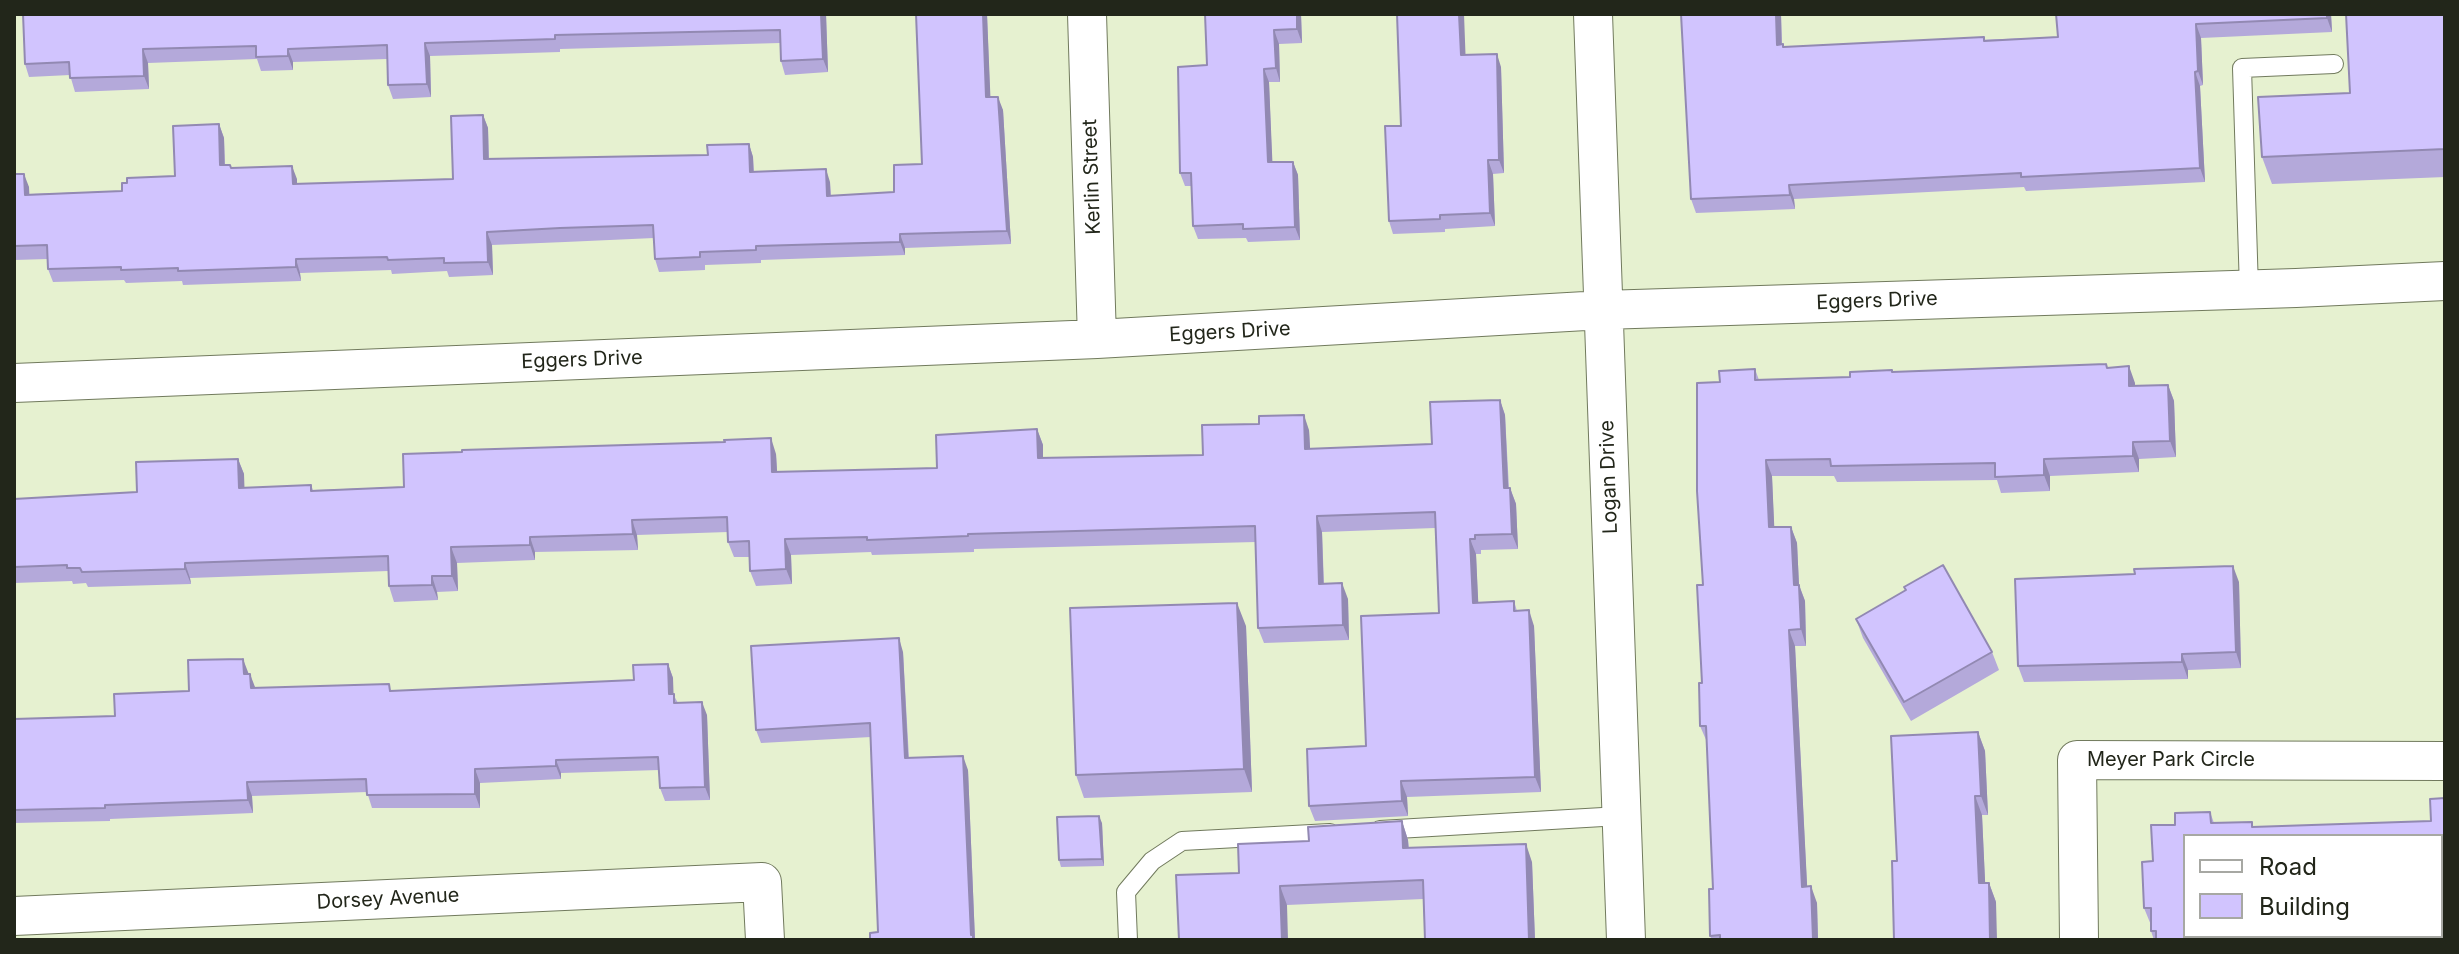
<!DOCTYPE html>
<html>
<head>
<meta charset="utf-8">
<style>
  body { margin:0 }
  #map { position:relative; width:2459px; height:954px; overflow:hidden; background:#e6f1d0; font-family:Inter,sans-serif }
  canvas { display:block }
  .frame { position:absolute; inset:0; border:16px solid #22261a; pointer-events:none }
  .legend { position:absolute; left:2183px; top:834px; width:260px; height:104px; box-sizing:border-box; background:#fff; border:2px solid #a7a8a3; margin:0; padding:10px 14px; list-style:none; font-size:24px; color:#22261a }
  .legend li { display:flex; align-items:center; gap:16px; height:40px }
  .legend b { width:40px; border:2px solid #a7a8a3 }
</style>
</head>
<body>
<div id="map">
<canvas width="2459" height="954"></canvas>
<div class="frame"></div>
<ul class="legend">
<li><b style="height:10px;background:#fff"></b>Road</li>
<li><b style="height:22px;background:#d1c4fe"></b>Building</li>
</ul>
</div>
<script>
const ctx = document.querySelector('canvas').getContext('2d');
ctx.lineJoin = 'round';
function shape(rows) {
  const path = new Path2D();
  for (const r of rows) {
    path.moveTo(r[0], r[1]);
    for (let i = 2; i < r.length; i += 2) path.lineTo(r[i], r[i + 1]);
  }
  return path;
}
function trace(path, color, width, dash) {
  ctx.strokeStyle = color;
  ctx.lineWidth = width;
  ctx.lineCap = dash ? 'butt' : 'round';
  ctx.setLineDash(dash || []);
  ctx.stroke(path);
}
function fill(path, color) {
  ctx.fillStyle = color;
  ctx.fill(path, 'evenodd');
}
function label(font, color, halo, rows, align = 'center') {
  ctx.font = font + ' Inter,sans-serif';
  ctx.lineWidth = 7;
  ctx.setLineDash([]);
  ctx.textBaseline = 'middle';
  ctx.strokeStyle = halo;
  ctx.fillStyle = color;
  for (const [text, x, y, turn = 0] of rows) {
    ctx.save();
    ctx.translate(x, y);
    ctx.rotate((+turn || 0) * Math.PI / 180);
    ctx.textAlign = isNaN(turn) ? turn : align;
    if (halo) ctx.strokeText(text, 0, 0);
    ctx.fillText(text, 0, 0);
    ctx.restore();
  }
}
const lane = shape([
  [2249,289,2242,68,2334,64],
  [1380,830,1620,816],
  [1128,940,1126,892,1152,861,1182,841,1330,833]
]);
const street = shape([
  [1087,14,1097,339],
  [1593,14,1626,940],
  [14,383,1097,339,1603,310,2296,288,2445,281],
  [14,916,762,882,765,940],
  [2079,940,2077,760,2445,761]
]);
trace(lane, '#717a5d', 20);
trace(street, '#717a5d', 40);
trace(lane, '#fff', 18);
trace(street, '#fff', 38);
fill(shape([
  [23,14,826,14,828,72,785,75,781,61,780,43,560,49,560,52,430,56,431,97,393,99,388,85,387,59,293,62,293,70,261,71,257,59,148,63,149,89,75,92,70,75,29,77,25,64],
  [987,14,990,97,1003,110,1011,244,905,248,905,255,761,260,761,263,705,265,705,270,659,272,655,259,654,238,565,242,492,245,493,275,449,277,447,271,392,274,391,270,300,273,301,281,183,285,182,281,126,283,124,280,53,282,48,269,48,259,14,260,14,174,29,187,29,194,122,191,175,176,219,124,224,138,225,165,231,168,297,179,297,184,453,179,483,115,488,128,489,159,708,155,749,144,753,157,754,172,830,182,831,196,894,192,922,164],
  [1205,14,1301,14,1302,43,1279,44,1280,82,1269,82,1272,162,1293,162,1298,175,1300,240,1248,242,1246,238,1198,239,1193,226,1191,186,1185,186,1180,173,1207,65],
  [1681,14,1781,14,1782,44,1784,47,2058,37,2056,14,2331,14,2332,32,2201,38,2203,85,2200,86,2205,182,2026,191,2024,187,1794,199,1795,209,1696,213,1691,199],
  [2445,14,2445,177,2272,184,2262,157,2350,93],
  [1465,55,1501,67,1504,173,1493,174,1495,226,1445,229,1445,232,1393,234,1389,221,1401,126],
  [2108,368,2135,383,2135,386,2168,385,2174,401,2176,457,2139,459,2139,472,2050,476,2050,491,2001,493,1997,480,1837,482,1834,476,1772,476,1774,527,1791,527,1797,543,1799,585,1805,601,1806,646,1795,646,1807,887,1817,903,1818,940,1712,940,1710,936,1713,889,1707,742,1700,726,1702,683,1703,585,1720,382,1755,369,1759,380,1850,377,1893,372],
  [1500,400,1505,415,1509,488,1510,488,1516,504,1518,549,1481,550,1481,554,1476,554,1478,603,1514,601,1517,611,1534,626,1541,792,1407,797,1408,816,1315,821,1309,806,1366,746,1439,613,1435,528,1322,532,1324,584,1348,599,1349,640,1264,643,1258,628,1256,542,974,549,974,552,872,555,871,552,791,555,792,584,756,586,750,571,750,557,734,557,728,542,728,532,637,535,638,550,535,552,535,560,457,563,458,591,437,592,438,600,394,602,389,586,388,571,190,578,191,584,88,587,86,583,73,584,72,581,14,583,14,499,137,492,238,459,244,474,244,488,311,485,313,490,404,487,776,454,777,472,937,468,1037,429,1043,445,1043,458,1203,455,1309,430,1310,449,1432,444],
  [2239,582,2241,668,2188,670,2188,679,2024,682,2018,666],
  [1904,587,1992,652,1999,670,1911,721,1863,638,1856,619,1905,591],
  [1246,626,1252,792,1084,798,1076,775],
  [903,652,909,758,968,770,975,940,870,940,878,932,871,737,761,743,756,730],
  [668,664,673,678,673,694,678,703,707,715,710,800,665,801,660,788,659,770,561,773,561,779,480,783,480,808,372,808,367,792,252,796,253,813,110,819,110,821,14,823,14,719,115,716,248,672,255,688,392,691,634,680],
  [1978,732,1985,751,1988,815,1982,815,1985,883,1989,883,1996,902,1897,861],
  [2445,798,2445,901,2441,902,2441,836,2185,836,2185,936,2228,936,2229,940,2154,940,2151,931,2151,925,2144,908,2153,861,2175,825,2210,812,2214,823,2254,827,2431,821],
  [1402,821,1408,840,1409,847,1532,862,1535,940,1425,940,1423,899,1287,905,1239,873,1309,841],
  [1102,823,1104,866,1061,867,1059,860]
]), '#b4a9da');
fill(shape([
  [821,14,826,14,828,72,823,59],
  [983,14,987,14,991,111,986,97],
  [1297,14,1301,14,1302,43,1297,29],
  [1459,14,1464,14,1466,68,1461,55],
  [1776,14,1781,14,1782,59,1777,45],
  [2327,14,2331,14,2332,32,2327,18],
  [2196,24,2201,38,2203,85,2198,71],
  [1274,30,1279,44,1280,82,1276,68],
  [425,43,430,56,431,97,427,84],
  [143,49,148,63,149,89,144,76],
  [288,49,293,62,293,70,288,56],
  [1497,54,1501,67,1504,173,1499,160],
  [1264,69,1269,82,1273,176,1268,162],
  [2195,72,2200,86,2205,182,2200,168],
  [998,97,1003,110,1011,244,1007,231],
  [483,115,488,128,489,173,484,159],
  [219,124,224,138,225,178,220,165],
  [749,144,753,157,754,185,750,172],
  [1488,160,1493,174,1495,226,1490,213],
  [1293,162,1298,175,1300,240,1295,227],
  [292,166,297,179,297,197,293,184],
  [826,169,830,182,831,209,827,196],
  [24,174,29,187,30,208,25,195],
  [1789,185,1794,199,1795,209,1790,195],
  [487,232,492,245,493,275,488,262],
  [900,234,905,248,905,255,900,242],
  [296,259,300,273,301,281,296,267],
  [2129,366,2135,383,2135,403,2129,386],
  [2168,385,2174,401,2176,457,2170,441],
  [1500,400,1505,415,1509,504,1504,488],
  [1304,415,1309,430,1311,464,1305,449],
  [1037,429,1043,445,1043,473,1038,458],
  [771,438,776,454,778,487,772,472],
  [2133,442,2139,459,2139,472,2133,456],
  [238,459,244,474,245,503,239,488],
  [2044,459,2050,476,2050,491,2044,475],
  [1766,460,1772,476,1775,543,1769,527],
  [1510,488,1516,504,1518,549,1512,534],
  [1317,516,1322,532,1324,599,1319,584],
  [632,520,637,535,638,550,633,534],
  [1791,527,1797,543,1799,585,1805,601,1806,646,1801,629,1794,585],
  [530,537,535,552,535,560,530,545],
  [785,539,791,555,792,584,786,569],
  [1470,539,1476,554,1479,618,1473,603],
  [451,547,457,563,458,591,452,576],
  [185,563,190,578,191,584,185,569],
  [2233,566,2239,582,2241,668,2236,652],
  [432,576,437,592,438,600,432,585],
  [1342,583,1348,599,1349,640,1343,625],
  [1237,603,1246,626,1252,792,1244,769],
  [1529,610,1534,626,1541,792,1535,777],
  [1789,630,1795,646,1808,903,1802,887],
  [899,638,903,652,909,771,905,758],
  [2182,654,2188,670,2188,679,2182,662],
  [243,659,248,672,249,688,244,674],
  [668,664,673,678,674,707,669,694],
  [250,674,255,687,256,702,251,688],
  [702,702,707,715,710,800,705,787],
  [1978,732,1985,751,1988,815,1981,796],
  [963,756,968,770,975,940,972,940,971,935],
  [556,760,561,773,561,779,556,766],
  [475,769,480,783,480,808,475,794],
  [1401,781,1407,797,1408,816,1402,801],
  [247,782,252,796,253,813,248,800],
  [1975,796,1982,815,1986,901,1979,883],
  [1099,816,1102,823,1104,866,1102,859],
  [1402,821,1408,840,1409,866,1403,848],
  [1526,844,1532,862,1535,940,1529,940],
  [1989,883,1996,902,1997,940,1990,940],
  [1280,886,1287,905,1288,940,1282,940],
  [1811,886,1817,903,1818,940,1813,939]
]), '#9289b2');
const building = shape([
  [23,14,821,14,823,59,781,61,780,30,555,35,555,39,425,43,427,84,388,85,387,45,288,49,288,56,256,57,256,46,143,49,144,76,70,78,69,62,25,64,23,14],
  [916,14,983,14,986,97,998,97,1007,231,900,234,900,242,756,246,756,250,700,252,700,257,655,259,653,225,560,228,487,232,488,262,444,263,444,258,388,260,387,257,296,259,296,267,178,271,178,268,121,270,121,267,48,269,47,245,14,246,14,174,24,174,25,195,122,191,122,183,127,183,127,178,175,176,173,126,219,124,220,165,230,165,231,168,292,166,293,184,453,179,451,116,483,115,484,159,708,155,707,145,749,144,750,172,826,169,827,196,894,192,894,165,922,164,916,14],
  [1205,14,1297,14,1297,29,1274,30,1276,68,1264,69,1268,162,1293,162,1295,227,1243,229,1243,224,1193,226,1191,173,1180,173,1178,67,1207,65,1205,14],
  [1397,14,1459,14,1461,55,1497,54,1499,160,1488,160,1490,213,1440,215,1440,219,1389,221,1385,126,1401,126,1397,14],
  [1681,14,1776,14,1777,45,1783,44,1783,47,1984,37,1984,41,2058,37,2056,14,2327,14,2327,18,2196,24,2198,71,2195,72,2200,168,2021,177,2021,173,1789,185,1790,195,1691,199,1681,14],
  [2346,14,2445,14,2445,149,2262,157,2258,97,2350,93,2346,14],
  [2106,364,2107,368,2129,366,2129,386,2168,385,2170,441,2133,442,2133,456,2044,459,2044,475,1995,477,1995,463,1831,466,1830,459,1766,460,1769,527,1791,527,1794,585,1799,585,1801,629,1789,630,1802,887,1811,886,1813,939,1720,940,1720,935,1710,936,1709,889,1713,889,1707,749,1706,726,1700,726,1699,683,1702,683,1697,585,1703,585,1697,491,1697,383,1720,382,1719,371,1755,369,1755,380,1850,377,1850,372,1892,370,1892,372,2106,364],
  [1500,400,1504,488,1510,488,1512,534,1475,535,1475,539,1470,539,1473,603,1514,601,1514,611,1529,610,1535,777,1401,781,1402,801,1309,806,1307,749,1366,746,1361,616,1439,613,1435,512,1317,516,1319,584,1342,583,1343,625,1258,628,1255,526,968,534,968,536,867,540,867,537,785,539,786,569,750,571,749,541,728,542,727,517,632,520,633,534,530,537,530,545,451,547,452,576,432,576,432,585,389,586,388,556,185,563,185,569,82,572,80,568,67,568,67,565,14,567,14,499,137,492,136,462,238,459,239,488,311,485,311,491,404,487,403,454,462,452,462,450,725,442,724,440,771,438,772,472,937,468,936,435,1037,429,1038,458,1203,455,1202,425,1259,424,1259,416,1304,415,1305,449,1432,444,1430,402,1500,400],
  [1943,565,1992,652,1904,702,1856,619,1906,590,1904,587,1943,565],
  [2233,566,2236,652,2182,654,2182,662,2018,666,2015,579,2135,574,2134,569,2233,566],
  [1237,603,1244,769,1076,775,1070,608,1237,603],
  [899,638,905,758,963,756,971,935,973,935,973,940,870,940,870,933,878,932,870,723,756,730,751,646,899,638],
  [243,659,244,674,250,674,251,688,389,684,390,691,634,680,633,665,668,664,669,694,674,694,674,703,702,702,705,787,660,788,658,757,556,760,556,766,475,769,475,794,367,795,366,779,247,782,248,800,105,805,105,808,14,810,14,719,115,716,114,694,189,691,188,660,243,659],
  [1978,732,1981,796,1975,796,1979,883,1989,883,1990,940,1894,940,1892,861,1897,861,1891,736,1978,732],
  [2445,798,2445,908,2444,885,2441,885,2441,836,2185,836,2185,936,2223,936,2223,940,2156,940,2156,931,2151,931,2151,908,2144,908,2142,862,2153,861,2151,825,2175,825,2175,813,2210,812,2211,823,2252,822,2252,827,2431,821,2430,799,2445,798],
  [1099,816,1102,859,1059,860,1057,817,1099,816],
  [1402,821,1403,848,1526,844,1529,940,1425,940,1423,880,1280,886,1282,940,1179,940,1176,875,1239,873,1238,844,1309,841,1308,827,1402,821]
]);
fill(building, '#d1c4fe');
trace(building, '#9289b2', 2);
label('20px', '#22261a', '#fff', [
  ["Kerlin Street",1092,177,-92],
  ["Eggers Drive",1877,301,-2],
  ["Eggers Drive",1230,332,-3],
  ["Eggers Drive",582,360,-2],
  ["Logan Drive",1609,477,-92],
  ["Meyer Park Circle",2171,760],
  ["Dorsey Avenue",388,899,-3]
]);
</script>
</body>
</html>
